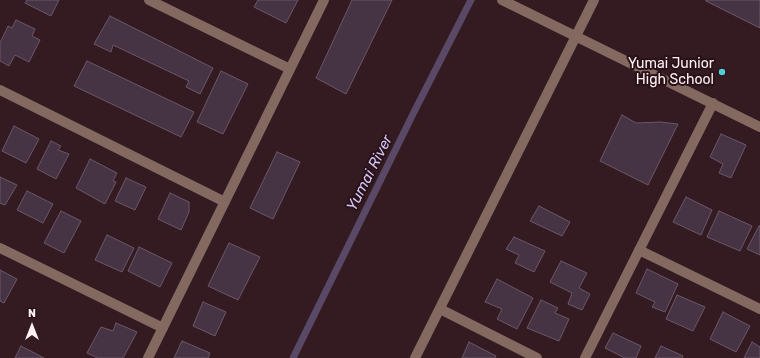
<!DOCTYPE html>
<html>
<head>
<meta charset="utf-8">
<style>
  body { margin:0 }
  #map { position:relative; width:760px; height:358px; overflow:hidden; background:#331b21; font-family:Rubik,sans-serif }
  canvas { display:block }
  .north { position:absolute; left:12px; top:306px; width:40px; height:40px; -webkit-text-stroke:3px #291218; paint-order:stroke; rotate:0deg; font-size:11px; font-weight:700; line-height:16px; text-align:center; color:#fff1f4 }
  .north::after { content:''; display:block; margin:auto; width:14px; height:18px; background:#fff1f4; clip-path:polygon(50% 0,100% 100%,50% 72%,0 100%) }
</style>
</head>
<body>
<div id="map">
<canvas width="760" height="358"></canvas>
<div class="north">N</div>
</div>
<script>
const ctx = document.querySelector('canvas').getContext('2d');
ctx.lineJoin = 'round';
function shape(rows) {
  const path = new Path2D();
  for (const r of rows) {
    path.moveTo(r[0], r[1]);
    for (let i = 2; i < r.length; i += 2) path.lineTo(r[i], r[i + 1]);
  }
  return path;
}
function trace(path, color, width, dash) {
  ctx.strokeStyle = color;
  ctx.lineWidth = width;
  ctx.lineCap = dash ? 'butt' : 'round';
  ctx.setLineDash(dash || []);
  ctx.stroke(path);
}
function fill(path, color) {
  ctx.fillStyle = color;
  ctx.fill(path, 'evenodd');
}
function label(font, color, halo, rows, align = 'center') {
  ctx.font = font + ' Rubik,sans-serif';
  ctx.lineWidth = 4;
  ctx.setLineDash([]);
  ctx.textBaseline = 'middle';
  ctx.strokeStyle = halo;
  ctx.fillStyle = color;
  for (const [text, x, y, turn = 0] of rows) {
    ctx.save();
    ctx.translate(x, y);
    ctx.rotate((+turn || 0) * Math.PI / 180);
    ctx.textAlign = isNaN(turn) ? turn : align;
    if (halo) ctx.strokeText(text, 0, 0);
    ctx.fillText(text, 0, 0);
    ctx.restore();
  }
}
trace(shape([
  [293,358,414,112,471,0]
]), '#594866', 7);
const building = shape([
  [27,0,59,0,51,16,25,3,27,0],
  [258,0,298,0,286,23,254,7,258,0],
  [352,0,392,0,346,94,316,78,352,0],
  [706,0,760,0,760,28,706,1,706,0],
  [110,16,213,68,200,94,186,87,189,81,113,45,111,52,94,44,110,16],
  [16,20,35,29,32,36,40,40,29,62,15,55,9,66,0,61,0,43,8,26,12,28,16,20],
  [87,61,194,112,181,137,74,86,87,61],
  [221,71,248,84,223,134,197,122,221,71],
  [622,115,636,123,660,122,678,124,648,185,600,161,622,115],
  [14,126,39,139,26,163,2,151,14,126],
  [721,134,746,145,731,178,719,173,723,164,710,157,721,134],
  [51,141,61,146,58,150,69,154,56,179,37,169,51,141],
  [277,152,300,162,273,219,250,208,277,152],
  [90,159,117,173,113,181,116,182,105,204,76,188,90,159],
  [0,177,17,185,5,205,0,203,0,177],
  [126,178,146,187,135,210,115,201,126,178],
  [27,191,53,204,43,223,17,210,27,191],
  [170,193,189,202,189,212,181,230,158,219,170,193],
  [686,197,712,210,701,235,673,222,686,197],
  [539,206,570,222,562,236,530,221,539,206],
  [61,211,81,221,64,253,44,243,61,211],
  [719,211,752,226,740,251,707,237,719,211],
  [759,226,760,226,760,255,747,249,759,226],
  [107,235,134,248,122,272,95,260,107,235],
  [514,237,545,251,534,272,515,263,519,255,506,249,514,237],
  [229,243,260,257,238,300,208,286,229,243],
  [139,247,172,263,160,287,128,271,139,247],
  [561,261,587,273,579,288,590,294,582,310,568,304,572,293,550,282,561,261],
  [647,269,678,284,665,312,652,307,655,302,636,293,647,269],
  [0,270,17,279,4,303,0,301,0,270],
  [497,279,533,298,517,329,497,319,502,309,485,302,497,279],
  [677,295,705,307,693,331,666,319,677,295],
  [541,300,558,308,555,313,569,319,559,341,527,328,541,300],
  [203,302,226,312,215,336,193,326,203,302],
  [723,312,750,326,736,352,710,339,723,312],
  [116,323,137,332,123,358,98,358,87,353,101,327,113,331,116,323],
  [613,333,641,346,636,358,625,358,605,348,613,333],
  [182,341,210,353,208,358,174,358,182,341],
  [469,342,496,356,495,358,462,358,469,342],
  [752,342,760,347,760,358,744,358,752,342],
  [21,346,44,358,15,358,21,346],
  [661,346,683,356,682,358,655,358,661,346]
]);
fill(building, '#463343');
trace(building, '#6c5769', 1);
trace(shape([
  [149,0,290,69],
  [0,90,225,202],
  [0,248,163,328],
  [639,250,760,309],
  [440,309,537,358],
  [148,358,324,0],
  [585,358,713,103]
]), '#846961', 10);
trace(shape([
  [502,0,760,127],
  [415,358,594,0]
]), '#846961', 10);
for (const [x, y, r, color] of [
  [722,72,4,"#51ccd3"]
]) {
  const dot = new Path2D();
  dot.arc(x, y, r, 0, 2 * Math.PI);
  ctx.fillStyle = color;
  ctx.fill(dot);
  trace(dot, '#291218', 1.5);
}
label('14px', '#fff1f4', '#291218', [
  ["Yumai Junior",714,64],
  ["High School",714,80]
], 'right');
label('italic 15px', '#d3c5f5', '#291218', [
  ["Yumai River",370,173,-63]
]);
</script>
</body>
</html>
